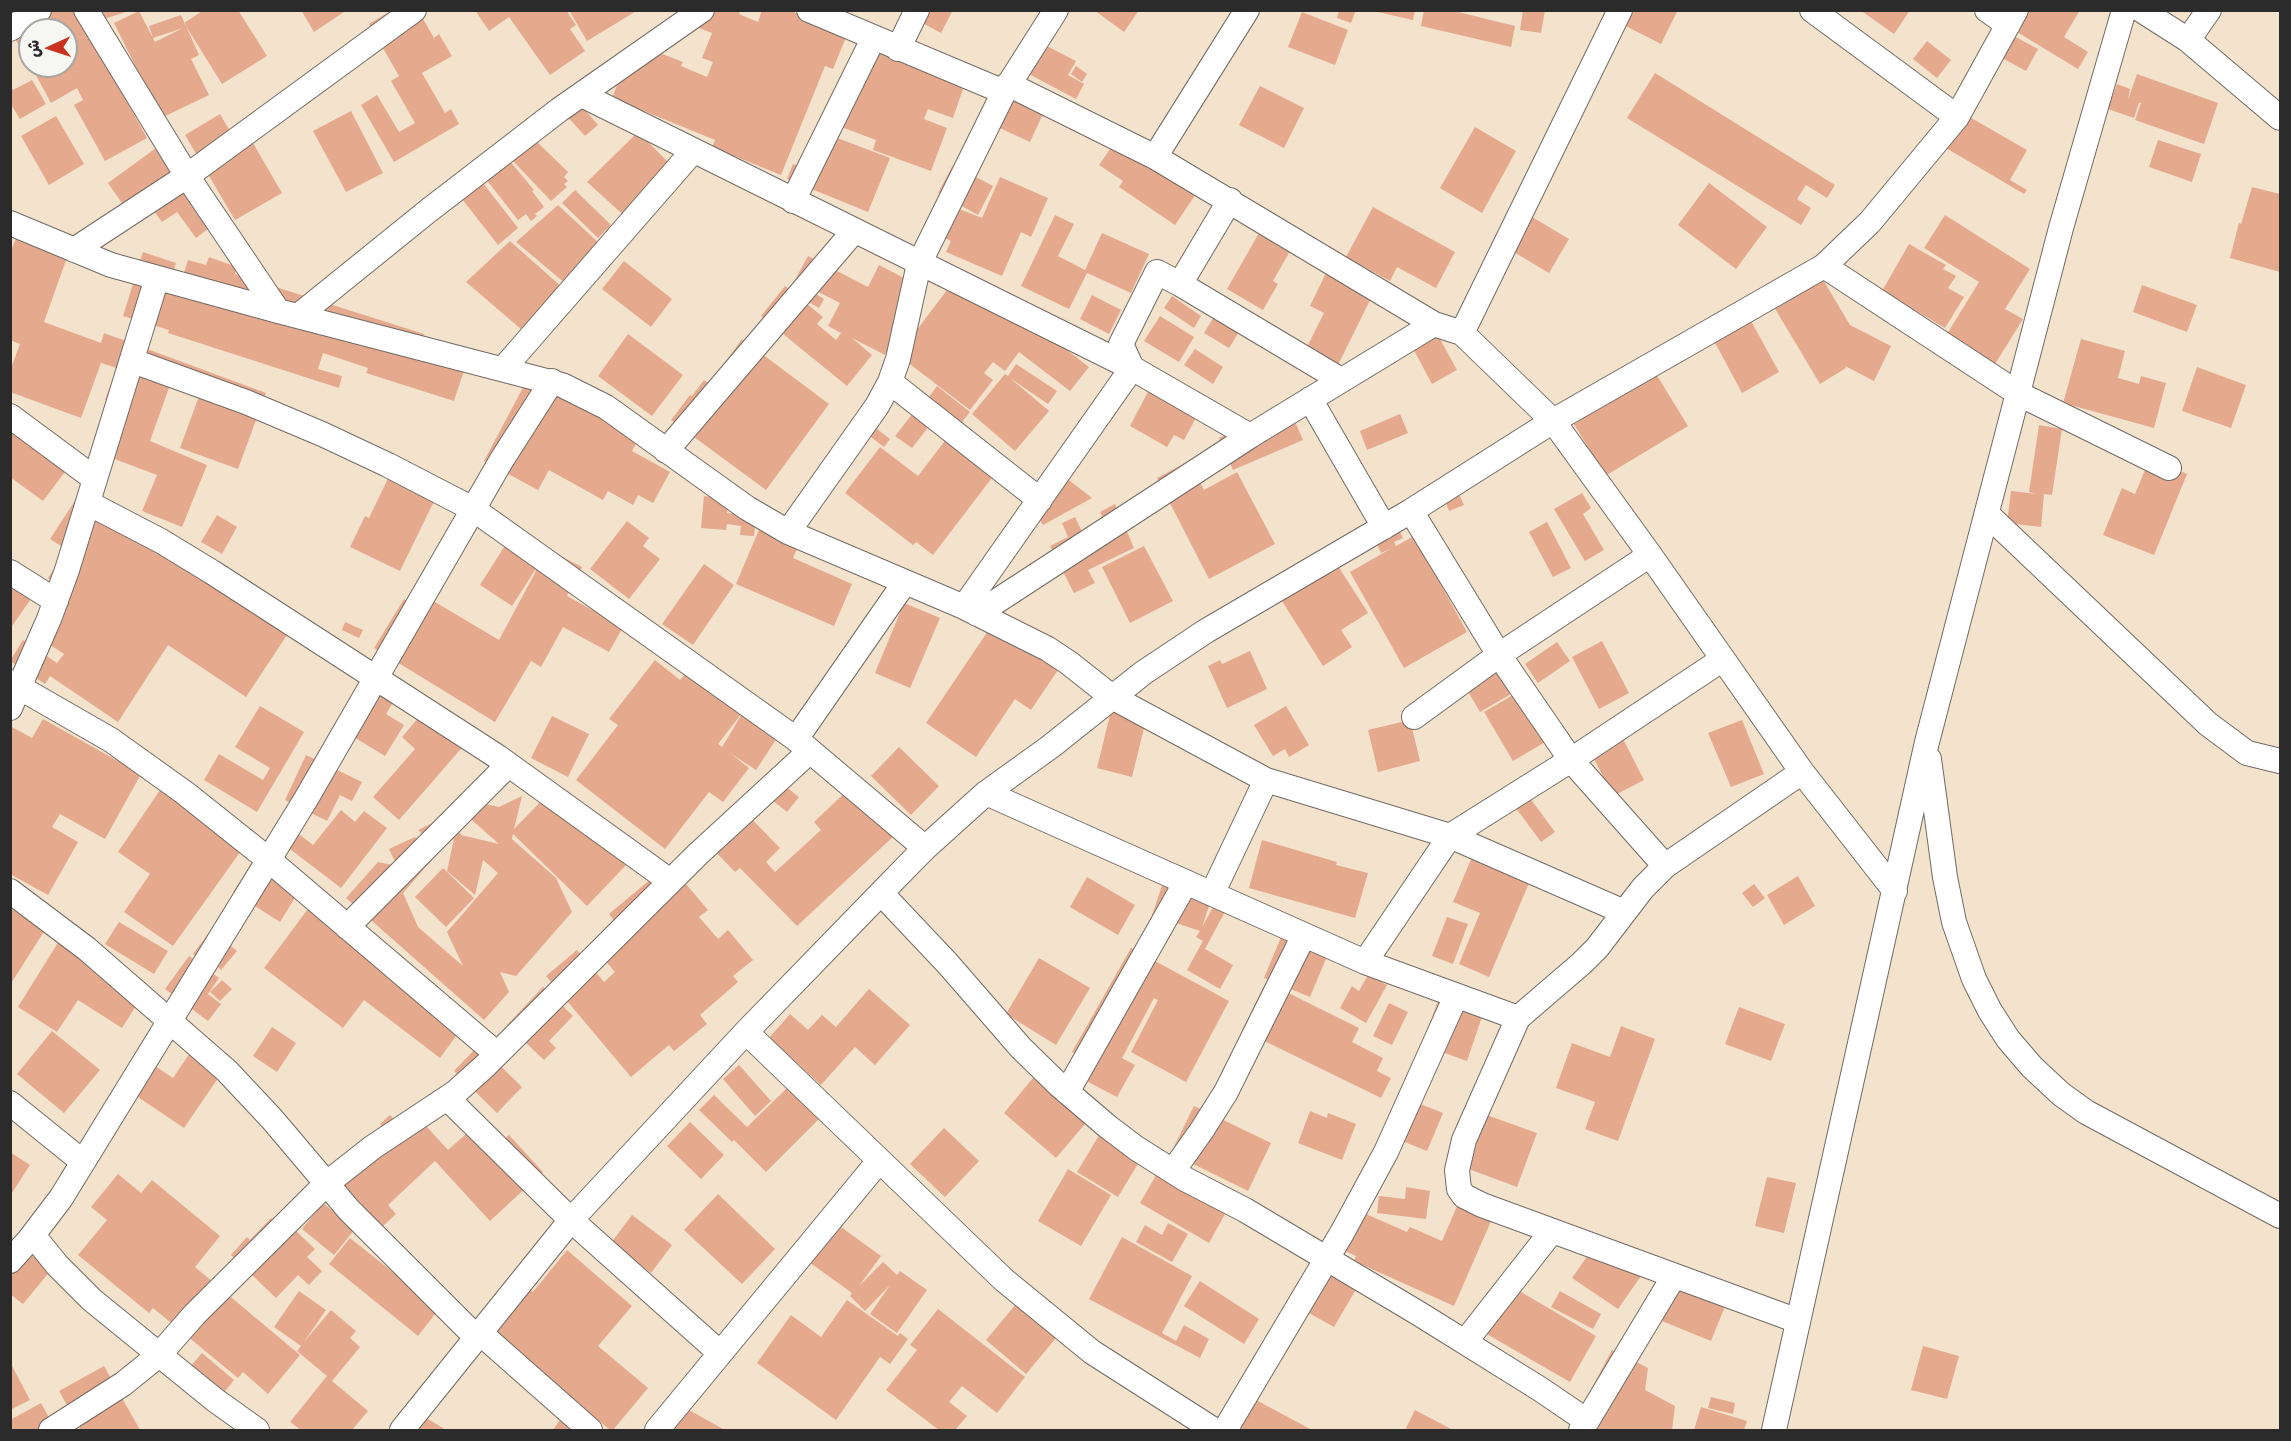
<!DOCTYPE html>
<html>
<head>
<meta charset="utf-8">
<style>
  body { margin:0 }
  #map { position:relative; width:2291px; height:1441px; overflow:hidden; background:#f3e3cd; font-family:"Playpen Sans","Playpen Sans Arabic",sans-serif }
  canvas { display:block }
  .frame { position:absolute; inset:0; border:12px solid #2b2b2b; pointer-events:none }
  .north { position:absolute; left:18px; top:18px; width:60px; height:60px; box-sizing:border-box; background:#f6f6f2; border:2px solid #a5a5a2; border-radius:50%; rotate:267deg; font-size:16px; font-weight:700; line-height:24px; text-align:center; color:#2b2b2b }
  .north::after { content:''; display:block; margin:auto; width:21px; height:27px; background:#c8321e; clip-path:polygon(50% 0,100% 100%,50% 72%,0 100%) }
</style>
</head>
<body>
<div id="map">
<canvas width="2291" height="1441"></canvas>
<div class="frame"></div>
<div class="north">ش</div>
</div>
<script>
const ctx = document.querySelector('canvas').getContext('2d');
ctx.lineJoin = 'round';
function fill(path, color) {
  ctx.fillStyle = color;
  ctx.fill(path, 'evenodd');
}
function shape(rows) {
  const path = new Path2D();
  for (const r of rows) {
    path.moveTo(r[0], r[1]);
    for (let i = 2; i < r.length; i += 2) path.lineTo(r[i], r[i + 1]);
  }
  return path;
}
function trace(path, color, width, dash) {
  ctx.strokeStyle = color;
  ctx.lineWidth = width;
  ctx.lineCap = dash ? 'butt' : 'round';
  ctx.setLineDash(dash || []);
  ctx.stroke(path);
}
fill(shape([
  [30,10,76,10,147,138,105,161,74,105,83,100,77,88,51,103,31,66,66,66,66,30,30,30,30,65,10,30],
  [98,10,129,10,129,11,101,20],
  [204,10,238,10,267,56,222,84,184,23],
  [301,10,347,10,314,32],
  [392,10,418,10,434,38,439,34,452,56,422,73,445,113,451,109,459,124,394,162,361,105,377,95,399,132,415,123,391,81,399,76,369,24],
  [475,10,566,10,576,25,570,29,585,51,550,75,509,17,489,31],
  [569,10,638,10,587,41],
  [688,10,740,10,739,14,758,22,762,10,789,10,802,16,851,25,833,69,825,66,781,175,712,147,715,140,612,98,634,43,683,62,681,66,707,77,713,62,702,58,712,33,683,22],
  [919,10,953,10,941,33,915,19],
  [1094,10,1139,10,1124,32],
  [1339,10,1356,10,1351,23,1337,18],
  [1369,10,1415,10,1413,20],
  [1424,10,1450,10,1515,26,1511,47,1421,26],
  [1523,10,1545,10,1541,33,1520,30],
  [1619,10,1678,10,1661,44,1614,20],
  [1860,10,1910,10,1894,34],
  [2023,10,2080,10,2064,37,2088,52,2078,69,2012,29],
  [139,11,155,42,183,28,153,38,149,26,181,15,199,55,191,59,209,95,161,118,114,23],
  [1302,12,1348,30,1335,65,1288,47],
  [1025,35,1076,61,1068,75,1084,84,1076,99,1010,64],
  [2012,35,2038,49,2026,71,2000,57],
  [1927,41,1951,60,1937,78,1913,59],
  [859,42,964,86,953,118,928,109,924,119,947,128,931,171,873,150,876,140,828,122],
  [1076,66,1087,74,1082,82,1071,74],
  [1655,73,1835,185,1827,198,1806,185,1797,199,1811,208,1801,225,1627,118],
  [2137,74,2218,103,2204,144,2135,120,2141,103,2139,103,2134,118,2108,109,2117,84,2130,89,2128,100],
  [996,78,1050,103,1044,117,1042,116,1030,142,978,118],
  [32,80,46,104,20,119,10,103,10,85,13,90],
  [1260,86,1304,108,1284,148,1239,125],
  [578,102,598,125,585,136,565,114],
  [351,111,383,173,346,192,313,131],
  [220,114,234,138,246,131,282,193,235,220,185,135],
  [1966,115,2027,150,2010,180,2027,190,2024,194,1946,148],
  [56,116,84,164,49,185,21,136],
  [1475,127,1516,151,1482,213,1440,188],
  [819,131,890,158,868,212,787,179,793,164,809,170],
  [638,132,674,168,629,220,587,182],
  [534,139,568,172,564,177,568,181,564,184,567,187,551,201,513,161],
  [2158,140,2201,154,2192,182,2149,167],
  [1113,145,1200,188,1175,225,1119,187,1123,181,1099,165],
  [156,148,212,226,196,238,177,212,162,222,154,211,128,212,108,183],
  [508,159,534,190,532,191,544,207,535,214,537,216,531,221,526,214,518,220,482,174],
  [953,165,993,186,978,215,938,193],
  [1000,177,1048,198,1031,237,1021,232,1002,276,946,252,951,241,945,238,957,208,982,218],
  [483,183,518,228,498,245,462,199],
  [1709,183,1767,227,1736,269,1678,225],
  [2252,187,2280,194,2280,272,2230,258,2239,223,2241,224],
  [575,190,611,225,598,238,562,203],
  [558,205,600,244,566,284,516,242],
  [1373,207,1455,252,1436,288,1397,267,1390,281,1346,257],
  [1522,211,1569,239,1549,273,1502,245],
  [1055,215,1074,224,1058,256,1085,270,1102,233,1149,254,1131,293,1087,273,1069,309,1021,286],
  [1945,215,2030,269,2005,309,2023,319,1995,364,1947,334,1979,282,1924,248],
  [1263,226,1294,244,1273,281,1278,284,1263,310,1227,289],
  [19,231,70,249,44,322,101,343,104,333,266,393,238,469,180,448,199,396,170,385,150,441,207,465,182,527,142,511,157,475,93,451,110,402,105,400,117,368,101,363,81,418,10,392,10,371,20,344,10,340,10,253],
  [510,241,563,288,521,329,466,282],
  [1909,244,1946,265,1943,269,1956,276,1948,288,1964,297,1945,328,1882,291],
  [143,252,176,263,170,282,180,285,188,260,206,265,209,257,237,267,235,274,424,334,423,337,470,352,454,401,366,373,368,368,323,353,318,369,342,376,339,388,168,333,169,330,123,316],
  [808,256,868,287,879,265,921,287,885,355,852,338,872,355,847,386,761,316,785,286,823,317,817,324,836,340,841,333,828,326,840,303,795,280],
  [624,261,672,299,651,327,602,289],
  [1328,269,1374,292,1338,365,1306,349,1324,313,1310,306],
  [956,278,1063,347,1089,367,1070,391,1019,352,1005,371,993,362,984,373,993,380,970,410,898,355],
  [1822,278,1850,325,1891,346,1874,381,1845,366,1846,368,1820,384,1774,307],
  [2142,285,2197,305,2187,332,2133,312],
  [811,291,824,299,819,308,805,300],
  [1092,295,1121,310,1109,334,1080,319],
  [1172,296,1201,316,1194,328,1164,308],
  [1217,312,1242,327,1229,348,1204,333],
  [1160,316,1194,337,1179,362,1144,341],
  [1750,319,1779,372,1742,393,1713,339],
  [1434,328,1457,370,1432,384,1409,341],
  [628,334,683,375,652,416,598,376],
  [742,339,829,404,766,490,671,420,690,395,692,396,704,380,726,396,734,385,717,373],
  [2081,339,2125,351,2118,378,2139,384,2141,376,2166,383,2154,428,2063,403],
  [1195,349,1223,367,1213,384,1184,365],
  [1016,364,1057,391,1048,404,1010,378,1049,411,1015,451,972,414,1005,374,1008,376],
  [2197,367,2246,385,2231,428,2182,411],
  [1656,374,1688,426,1605,476,1574,424],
  [528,378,639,438,632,451,670,472,653,503,638,495,633,505,608,491,603,500,549,470,538,490,484,461],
  [937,386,970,412,955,431,1001,466,933,555,916,542,913,545,845,493,880,447,918,476,947,438,930,425,912,448,895,436,921,403,923,405],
  [1150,388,1198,414,1184,440,1174,435,1167,447,1130,426],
  [10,408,76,457,43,501,10,477],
  [1289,408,1303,440,1233,470,1219,438],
  [1400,414,1408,433,1367,450,1360,431],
  [859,415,890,439,884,447,853,423],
  [2039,425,2062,429,2052,495,2044,494,2041,527,2007,523,2011,491,2037,494,2029,492],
  [2150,458,2187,474,2154,555,2103,535,2122,488,2135,494],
  [1189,461,1204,490,1237,472,1275,544,1209,579,1157,478],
  [394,466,440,489,400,571,350,547,365,516,369,518],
  [1065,477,1092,498,1043,525,1036,514],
  [1458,492,1464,505,1449,511,1444,498],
  [80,493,289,632,246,697,168,645,118,722,50,676,45,684,10,661,23,640,57,663,64,654,44,641,56,622,39,611,57,584,48,578,58,563,72,553,50,539],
  [1582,493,1591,508,1583,514,1604,550,1585,561,1554,509],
  [704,496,729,499,727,513,756,516,754,536,740,535,741,526,727,524,726,530,701,528],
  [1115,504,1134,548,1088,570,1095,583,1074,593,1050,546,1068,537,1062,523,1075,517,1086,540,1108,529,1100,512],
  [217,515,237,527,222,554,201,542],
  [627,521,649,538,643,546,660,559,629,599,590,569],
  [1547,522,1571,568,1553,577,1529,532],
  [1396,524,1403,538,1394,542,1396,546,1414,536,1467,632,1404,668,1350,572,1392,548,1381,553,1373,534],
  [761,525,800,541,793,558,852,584,834,626,736,584],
  [506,544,551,551,582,567,567,596,623,627,609,652,563,627,541,667,531,661,495,722,374,648,404,599,417,608,425,596,499,640,536,571,535,570,512,606,480,585],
  [1144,546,1173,601,1130,623,1102,567],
  [1331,555,1368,613,1341,630,1352,647,1323,666,1275,590],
  [704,564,734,585,693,645,662,624],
  [10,581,33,596,10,629],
  [904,603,940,618,910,688,875,673],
  [345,622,363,630,359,638,342,630],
  [994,622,1060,667,1031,710,1015,699,976,757,926,723],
  [1602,641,1629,693,1599,709,1572,657],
  [1557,642,1570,661,1538,683,1525,664],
  [1250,651,1267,689,1227,708,1208,666,1220,660,1222,664],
  [1487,653,1511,694,1480,712,1456,671],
  [655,660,680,680,688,671,742,713,718,744,722,747,745,709,781,732,756,770,730,753,749,768,723,802,709,792,665,849,576,780,618,725,609,719],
  [362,679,395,699,386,714,404,725,385,756,334,725],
  [1518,692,1547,741,1513,761,1484,712],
  [260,706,304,732,257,812,204,780,219,754,263,780,270,768,235,747],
  [1286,706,1309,745,1289,757,1285,749,1273,756,1254,725],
  [426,709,466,743,399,820,373,797,415,749,402,737],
  [1111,711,1146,720,1132,777,1097,768],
  [552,716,589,734,568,777,531,758],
  [43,719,141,774,105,839,60,814,52,827,78,842,48,895,10,874,10,726,32,738],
  [1410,720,1420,761,1378,772,1368,730],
  [1742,720,1764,774,1731,787,1708,733],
  [1618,729,1644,780,1613,796,1587,745],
  [899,747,939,786,911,815,871,776],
  [306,755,362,782,352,801,340,795,327,821,285,800],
  [773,777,799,797,787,812,762,792],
  [1521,786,1555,832,1541,842,1507,796],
  [851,787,895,835,797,926,740,868,735,872,702,838,737,804,780,848,766,862,775,872,821,830,814,822],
  [553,789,628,863,587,906,513,834,512,839,556,878,572,912,516,976,500,972,509,992,484,1020,346,898,378,862,397,866,389,849,415,837,436,855,403,893,418,927,463,966,447,932,498,873,483,860,475,895,447,871,454,839,437,847,418,830,451,814,461,835,499,844,456,806,463,799,499,807,522,796,514,829],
  [160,790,243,848,173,946,124,912,150,874,118,852],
  [341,810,355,822,364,811,387,828,341,888,273,836,283,822,313,845],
  [1480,838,1538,862,1489,977,1459,964,1480,913,1453,902],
  [1262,840,1337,862,1336,865,1368,873,1355,918,1249,888],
  [255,858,301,888,280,922,233,892],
  [669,864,708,910,699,917,718,939,728,930,753,960,733,976,738,982,700,1015,707,1024,674,1051,669,1045,631,1077,546,976,577,950,604,982,615,972,590,943,615,922,609,914],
  [443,868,474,898,446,927,415,897],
  [1798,876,1815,906,1784,925,1767,895],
  [1087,877,1135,905,1118,935,1070,907],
  [1165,877,1213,894,1202,927,1216,902,1227,908,1205,949,1233,965,1220,989,1187,970,1203,941,1196,937,1200,931,1152,915],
  [1754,884,1765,898,1753,907,1742,893],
  [313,902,464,1025,440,1058,364,1000,343,1028,264,968],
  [10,908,45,930,10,985],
  [1447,917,1468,924,1453,964,1432,956],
  [119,922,168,951,154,974,105,944],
  [211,930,237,951,221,970,218,967,215,972,193,954],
  [1281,937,1331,947,1310,997,1264,978],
  [59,941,143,995,122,1028,78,1000,57,1032,18,1007],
  [1131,948,1229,1001,1186,1082,1131,1052,1158,1000,1154,998,1122,1058,1135,1065,1117,1097,1073,1074,1082,1058,1072,1052],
  [189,956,219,978,208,994,221,1004,208,1021,165,989],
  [1039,958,1090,988,1056,1045,1006,1014],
  [1368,975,1387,985,1366,1023,1340,1008,1352,986,1359,991],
  [222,980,232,989,220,1001,210,992],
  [1266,982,1359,1028,1352,1042,1383,1058,1377,1071,1391,1078,1381,1098,1242,1030],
  [543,987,573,1016,549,1041,556,1048,544,1060,507,1025],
  [869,989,910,1025,875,1065,855,1047,821,1085,769,1038,790,1014,808,1030,822,1015,836,1027],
  [1441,992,1485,1008,1467,1061,1422,1045],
  [1389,1003,1408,1012,1392,1045,1373,1036],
  [1739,1007,1785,1024,1771,1061,1725,1044],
  [1621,1026,1655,1039,1618,1141,1585,1129,1595,1102,1556,1088,1572,1043,1610,1057],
  [272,1027,296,1043,277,1072,253,1056],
  [52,1031,100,1070,64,1113,17,1074],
  [479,1045,522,1087,497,1113,454,1071],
  [194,1047,225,1068,184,1128,120,1085,140,1056,173,1078],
  [739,1065,771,1101,755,1116,723,1079],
  [1038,1072,1091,1117,1056,1158,1004,1113],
  [787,1088,819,1119,766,1172,734,1140,732,1142,699,1110,714,1095,747,1127],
  [1403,1097,1443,1113,1427,1151,1387,1135],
  [1194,1106,1271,1143,1248,1191,1171,1153],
  [1467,1108,1537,1133,1517,1187,1447,1161],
  [1310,1111,1327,1118,1328,1113,1356,1124,1342,1160,1298,1143],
  [390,1115,402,1128,416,1115,448,1150,474,1127,494,1149,509,1135,543,1172,490,1221,435,1161,388,1205,396,1214,382,1227,331,1171,393,1139,380,1124],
  [690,1122,724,1155,701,1179,667,1146],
  [944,1128,979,1161,945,1197,910,1164],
  [1101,1132,1142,1157,1118,1197,1077,1172],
  [10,1152,30,1165,10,1196],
  [1068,1169,1111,1195,1081,1246,1038,1221],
  [1159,1170,1230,1205,1209,1243,1140,1203],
  [118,1174,141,1193,152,1180,220,1236,195,1267,300,1355,268,1394,243,1372,238,1378,153,1308,149,1313,78,1255,107,1220,91,1207],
  [1767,1177,1796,1183,1784,1233,1755,1226],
  [1406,1187,1430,1191,1426,1219,1377,1213,1379,1196,1405,1199],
  [718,1194,775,1249,742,1284,684,1230],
  [1461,1197,1495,1212,1454,1306,1354,1261,1356,1256,1332,1245,1350,1207,1407,1232,1410,1227,1442,1241],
  [323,1203,355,1229,334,1255,302,1229],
  [632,1215,672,1245,651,1273,611,1243],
  [271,1218,291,1237,296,1231,315,1249,307,1257,322,1271,309,1285,298,1275,276,1298,231,1255,247,1237,250,1240],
  [830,1219,881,1256,859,1286,883,1262,897,1275,900,1271,927,1290,897,1333,870,1314,890,1285,865,1311,850,1296,852,1293,802,1257],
  [1168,1223,1188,1234,1172,1262,1136,1242,1145,1225,1162,1235],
  [1122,1237,1192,1276,1162,1333,1176,1341,1184,1325,1209,1339,1200,1358,1089,1299],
  [10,1238,51,1270,23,1304,10,1294],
  [350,1238,439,1309,418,1336,329,1264],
  [1595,1245,1641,1276,1618,1309,1572,1278],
  [567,1250,632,1306,598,1346,648,1388,613,1430,610,1430,487,1326,523,1284,533,1292],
  [1313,1260,1358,1286,1334,1327,1289,1302],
  [1662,1279,1726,1304,1711,1341,1647,1315],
  [1200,1281,1259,1319,1244,1344,1184,1306],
  [1504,1282,1596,1336,1570,1382,1478,1329],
  [299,1291,326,1310,304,1342,331,1310,356,1331,350,1338,360,1347,332,1381,368,1411,352,1430,301,1430,290,1422,327,1376,297,1351,301,1346,274,1327],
  [1560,1291,1601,1314,1593,1329,1551,1307],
  [847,1300,898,1336,900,1333,908,1339,890,1364,880,1357,836,1420,757,1363,791,1315,821,1337],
  [1016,1304,1056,1338,1026,1374,986,1340],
  [938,1309,1025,1377,997,1413,962,1386,949,1402,967,1416,955,1430,939,1430,886,1390,917,1350,910,1345],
  [1923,1346,1959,1356,1947,1399,1911,1390],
  [1612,1350,1648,1368,1645,1390,1675,1406,1672,1430,1574,1430,1608,1405,1588,1395],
  [202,1353,234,1380,218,1400,185,1373],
  [10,1362,30,1400,10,1410],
  [104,1366,140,1430,81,1430,59,1391],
  [1243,1393,1312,1430,1235,1430],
  [1711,1397,1735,1403,1733,1414,1708,1408],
  [671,1400,725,1430,668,1430],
  [41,1403,56,1430,10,1430,10,1420],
  [407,1406,446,1430,391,1430],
  [1701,1407,1747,1421,1744,1430,1694,1430],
  [1415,1410,1453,1430,1405,1430],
  [563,1415,584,1430,553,1430]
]), '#e5a98e');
const street = shape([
  [86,10,187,176,278,311],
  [809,10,1004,92],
  [1812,10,1957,117],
  [1987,10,2008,25],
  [2141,10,2188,40,2209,10],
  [10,29,39,10],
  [2188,40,2280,118],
  [898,49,917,10],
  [1008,84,1155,157,1434,324,1462,333,1553,421,1650,555,1802,772,1895,891],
  [582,95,1132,368,1250,436],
  [1155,157,1247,10],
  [793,201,873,39],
  [10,223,111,265,278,311,562,385,606,407,747,508,788,532,964,607,1048,649,1069,663,1112,697,1266,780,1450,836,1624,912],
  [74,250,187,176,414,10],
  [1824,266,2019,394,2169,468],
  [1180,284,1341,380],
  [298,316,428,211,559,110,702,10],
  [1462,333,1620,10],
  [133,361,246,402,322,434,388,465,473,509,796,739,925,848],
  [503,369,693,151],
  [890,382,1040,500],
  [1310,399,1384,527],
  [10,416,95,479],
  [666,451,854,231],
  [88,503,161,541,212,572,498,757,670,881],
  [1411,511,1499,655,1571,760,1665,866],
  [1988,515,2208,724,2247,753,2280,761],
  [788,532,877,406,890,382,898,359,919,264,1004,92,1056,10],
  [10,572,56,601],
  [964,607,1132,368,1121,344,1157,272,1180,284,1230,200],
  [977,614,1250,436,1434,324],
  [10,682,111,740,185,793,269,860,497,1054],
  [10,708,49,619,67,570,157,278],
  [1414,717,1499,655,1650,555],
  [796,739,905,582],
  [1929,759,1945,877,1954,922,1974,979,1990,1011,2008,1039,2032,1067,2061,1094,2086,1112,2280,1216],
  [986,793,1365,962,1518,1018],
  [10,891,87,949,227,1071,272,1119,349,1210,475,1336],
  [881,893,948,964,1021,1048,1059,1085,1107,1126,1136,1148,1185,1179,1245,1210,1418,1313,1540,1389,1587,1421,1581,1430],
  [1212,894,1266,780],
  [347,927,508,765],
  [1365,962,1450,836,1571,760,1723,659],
  [746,1032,1004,1280,1092,1352,1214,1430],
  [1067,1092,1186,882],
  [447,1098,571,1220,720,1353],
  [10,1103,83,1162],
  [1173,1171,1202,1130,1226,1092,1304,935],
  [33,1235,57,1265,92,1300,215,1400,257,1430],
  [10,1261,29,1240,61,1198,306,799,501,461,552,381],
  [1798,1321,1482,1205,1464,1196,1459,1189,1457,1170,1464,1140,1518,1018,1582,963,1597,948,1643,888,1665,866,1802,772],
  [479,1332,590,1430],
  [1465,1342,1552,1231],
  [1587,1421,1674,1276],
  [51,1430,123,1384,159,1355,195,1314,326,1184,373,1147,456,1092,486,1065,698,854,810,751],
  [402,1430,571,1220,746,1032,881,893,925,848,986,793,1050,747,1143,673,1206,631,1411,511,1553,421,1824,266,1870,222,1957,117,2016,10],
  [657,1430,879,1161],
  [1225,1430,1342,1233,1386,1152,1456,996],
  [1774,1430,1927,742,2061,228,2124,10]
]);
trace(street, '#716b64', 26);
trace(street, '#fff', 24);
</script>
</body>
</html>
